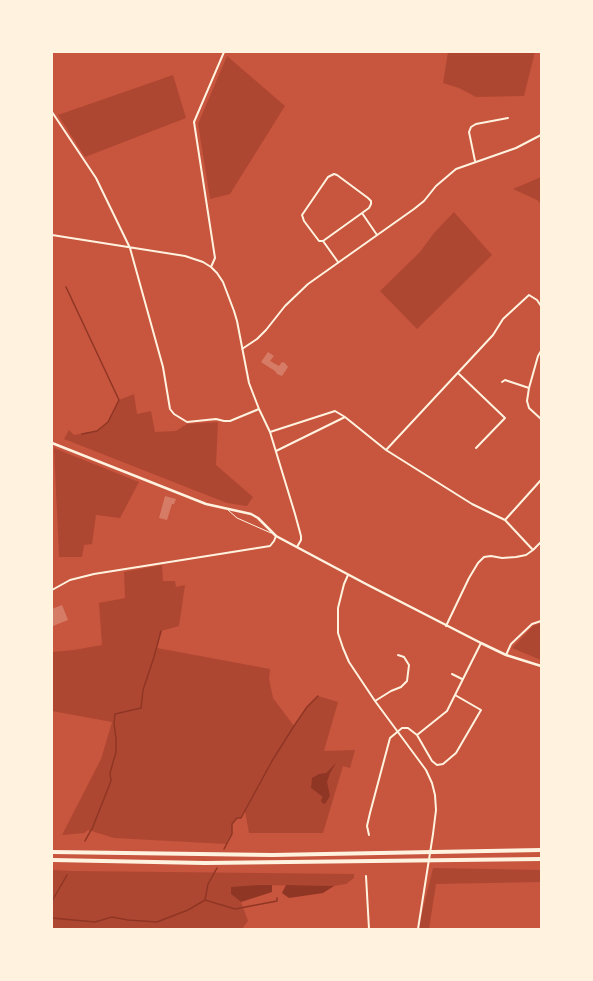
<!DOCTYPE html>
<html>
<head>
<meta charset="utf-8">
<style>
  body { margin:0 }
  #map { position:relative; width:593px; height:981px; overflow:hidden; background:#c8553d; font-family:Montserrat,sans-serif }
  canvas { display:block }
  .frame { position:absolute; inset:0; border:53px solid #fff3e0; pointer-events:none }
</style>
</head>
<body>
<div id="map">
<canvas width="593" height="981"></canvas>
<div class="frame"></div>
</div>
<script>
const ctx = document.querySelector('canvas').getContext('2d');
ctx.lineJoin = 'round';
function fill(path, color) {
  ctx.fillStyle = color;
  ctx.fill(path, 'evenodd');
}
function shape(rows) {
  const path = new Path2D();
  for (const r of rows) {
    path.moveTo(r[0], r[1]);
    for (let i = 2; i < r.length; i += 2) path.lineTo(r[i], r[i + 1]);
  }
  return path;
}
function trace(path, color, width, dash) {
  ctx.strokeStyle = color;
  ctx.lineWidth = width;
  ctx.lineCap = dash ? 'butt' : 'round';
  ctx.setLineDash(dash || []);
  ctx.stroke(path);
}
fill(shape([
  [448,52,535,52,524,96,476,97,459,88,443,83],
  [227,56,285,106,230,194,210,199,198,124],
  [173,75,186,118,85,157,58,115],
  [541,177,541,204,537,200,513,189],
  [454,212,492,255,417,329,380,291,420,252,434,233],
  [134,394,137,414,151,411,155,432,176,431,187,424,218,422,216,465,253,497,247,506,227,503,64,439,69,430,74,435,97,431,108,422,119,400],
  [54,448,139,482,120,518,96,515,92,544,84,545,82,557,59,557],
  [162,565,163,581,175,581,176,587,185,585,179,626,161,631,157,648,270,669,269,679,273,698,294,726,307,707,318,696,338,702,324,751,355,750,350,768,343,766,323,833,249,833,245,811,241,818,237,818,232,824,232,834,226,844,114,838,88,830,84,833,62,835,101,759,112,722,52,711,52,652,74,650,102,645,99,603,125,598,124,572],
  [541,623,541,660,512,648,533,626],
  [433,868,541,870,541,882,436,884,429,929,418,929],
  [52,870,73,871,354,874,354,878,346,884,334,886,258,885,231,894,241,902,248,921,242,929,52,929]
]), '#ae4732');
fill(shape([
  [336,763,330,773,327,782,330,796,325,804,322,803,321,800,323,797,311,788,312,778,319,774,326,773],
  [258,885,272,885,272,892,241,902,231,894,231,887],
  [286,885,334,886,323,893,289,898,282,893]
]), '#8f3625');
trace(shape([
  [66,287,119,400,108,422,97,431,82,434],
  [92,829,111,781,110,773,116,752,116,739,114,723,115,714,141,708,143,690,154,657,161,631],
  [85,841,91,830],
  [224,849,232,834,232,824,237,818,241,818,272,761,294,726,307,707,318,696],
  [205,900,208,884,217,868],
  [52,901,67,875],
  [52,918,95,922,112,917,128,920,157,922,188,910,205,900,235,909,277,901,277,898]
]), '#8f3625', 1.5);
fill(shape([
  [268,352,274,356,270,361,279,366,282,362,285,363,288,367,282,376,277,374,275,371,261,362],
  [165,496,176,499,174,504,172,504,167,520,159,518],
  [62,605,68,620,53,626,52,609]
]), '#d67c66');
trace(shape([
  [228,510,237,518,271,533]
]), '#fff3e0', 1);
trace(shape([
  [52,112,96,178,130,248,163,367,170,409,174,414,187,422,216,419,224,421,230,421,259,409],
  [475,161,469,132,471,127,476,124,508,118],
  [334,174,337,175,368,198,371,201,371,204,369,208,323,241,319,241,304,221,302,215,328,177,334,174],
  [362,213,377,235],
  [52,235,185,256,203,262,211,267,217,273,223,282,234,311,237,321,249,383,259,409,270,432,295,514,301,536,301,540,297,547],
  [323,241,338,262],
  [211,267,215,258,194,122,224,52],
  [242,349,257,339,266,330,285,306,308,284,414,209,424,201,436,186,456,169,516,148,541,135],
  [541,351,538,356,529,388,527,401,529,408,541,419],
  [458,373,505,418,476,448],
  [502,382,505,380,529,388],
  [270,432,335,411,345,417],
  [386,450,493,335,503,319,529,295,537,300,541,306],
  [276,451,345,417,386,450,472,504,505,520,533,550],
  [505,520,541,480],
  [348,575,344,584,338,608,338,633,343,648,349,662,375,701,426,770,432,783,435,795,436,810,433,834,418,929],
  [52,590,70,580,94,574,270,546,274,541,276,536],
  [446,626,469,578,478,563,484,557,491,556,502,558,516,557,526,555,533,550,541,542],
  [506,655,511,644,532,624,541,621],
  [452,674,462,679],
  [375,701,391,691,401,687,407,681,409,665,404,657,398,655],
  [417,735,432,761,437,765,443,764,456,753,481,710,455,695],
  [369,835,367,826,370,813,390,738,402,728,408,728,417,735,447,711,481,643],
  [366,876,369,929]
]), '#fff3e0', 2);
trace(shape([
  [52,443,206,504,251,514,258,518,276,536,366,584,481,643,506,655,541,666]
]), '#fff3e0', 2.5);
trace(shape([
  [52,852,272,855,541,850],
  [52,860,205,863,541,859]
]), '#fff3e0', 4);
</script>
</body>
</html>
